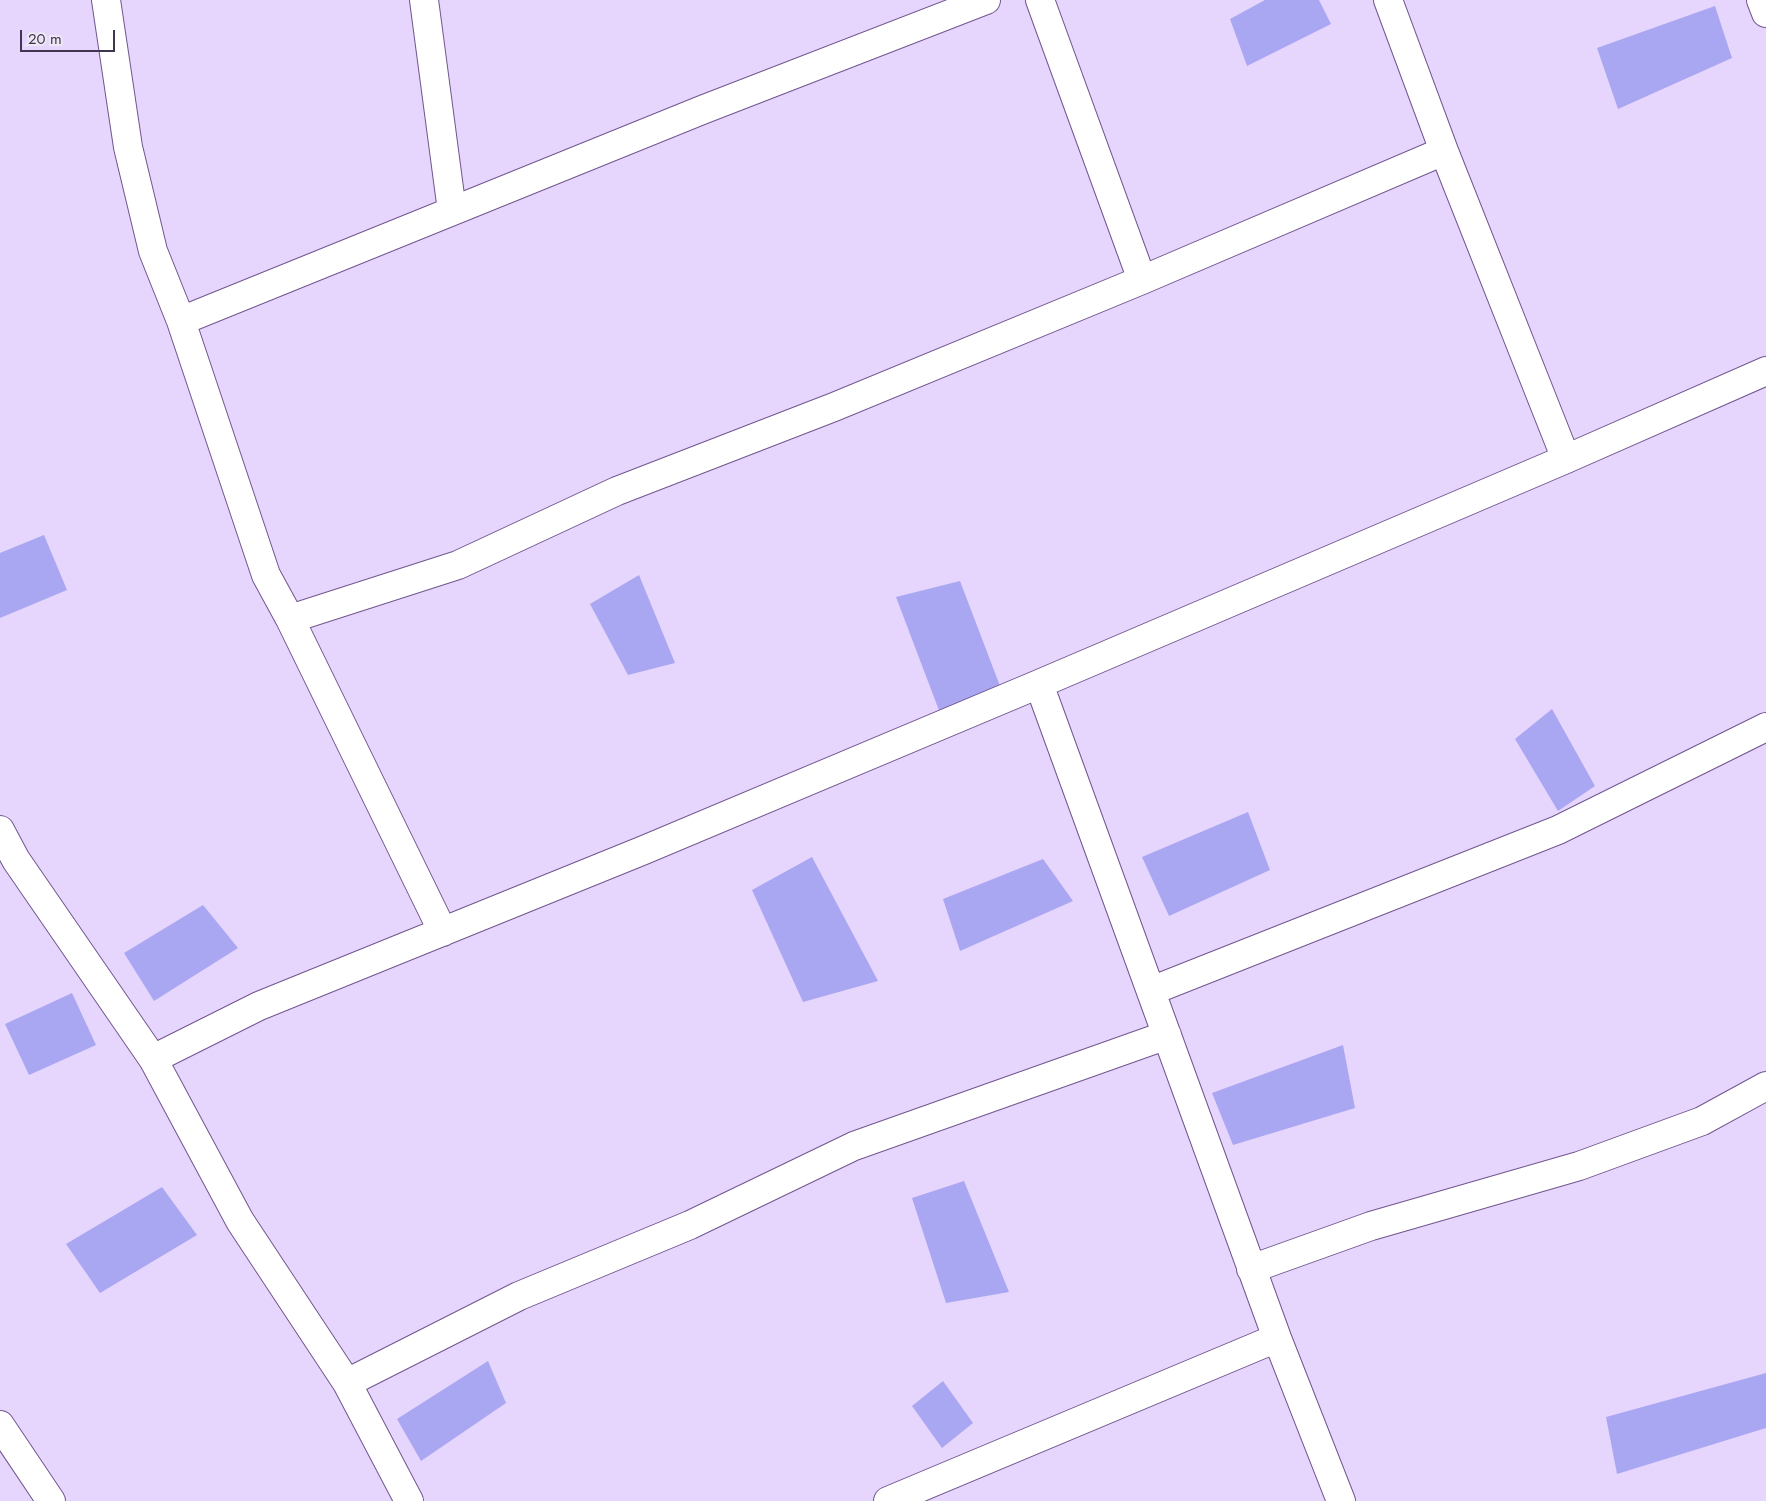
<!DOCTYPE html>
<html>
<head>
<meta charset="utf-8">
<style>
  body { margin:0 }
  #map { position:relative; width:1766px; height:1501px; overflow:hidden; background:#e6d5fc; font-family:Jost,sans-serif }
  canvas { display:block }
  .scale { position:absolute; left:20px; top:30px; width:95px; height:22px; box-sizing:border-box; border:2px solid #41364f; border-top:0; padding-left:6px; font-size:15px; line-height:18px; white-space:nowrap; color:#41364f; -webkit-text-stroke:4px #eee8f5; paint-order:stroke }
</style>
</head>
<body>
<div id="map">
<canvas width="1766" height="1501"></canvas>
<div class="scale">20 m</div>
</div>
<script>
const ctx = document.querySelector('canvas').getContext('2d');
ctx.lineJoin = 'round';
function fill(path, color) {
  ctx.fillStyle = color;
  ctx.fill(path, 'evenodd');
}
function shape(rows) {
  const path = new Path2D();
  for (const r of rows) {
    path.moveTo(r[0], r[1]);
    for (let i = 2; i < r.length; i += 2) path.lineTo(r[i], r[i + 1]);
  }
  return path;
}
function trace(path, color, width, dash) {
  ctx.strokeStyle = color;
  ctx.lineWidth = width;
  ctx.lineCap = dash ? 'butt' : 'round';
  ctx.setLineDash(dash || []);
  ctx.stroke(path);
}
fill(shape([
  [1265,0,1319,0,1331,24,1247,66,1230,19],
  [1715,6,1732,58,1618,109,1597,48],
  [44,535,67,590,0,618,0,553],
  [639,575,675,663,628,675,590,604],
  [960,581,1000,686,940,713,896,597],
  [1552,709,1595,786,1558,811,1515,739],
  [1248,812,1270,870,1169,916,1142,857],
  [812,857,878,981,803,1002,752,890],
  [1043,859,1073,901,960,951,943,899],
  [203,905,238,948,154,1001,124,953],
  [72,993,96,1045,29,1075,5,1024],
  [1343,1045,1355,1108,1233,1145,1212,1093],
  [964,1181,1009,1292,946,1303,912,1198],
  [162,1187,197,1235,100,1293,66,1244],
  [488,1361,506,1403,421,1461,397,1419],
  [1766,1373,1766,1428,1617,1474,1606,1417],
  [943,1381,973,1423,942,1448,912,1406]
]), '#aaa7f2');
const minor = shape([
  [106,0,128,147,153,251,181,321,266,575,290,619,443,932],
  [424,0,452,211],
  [1040,0,1142,280],
  [1388,0,1444,151,1566,459],
  [1761,0,1766,13],
  [181,321,702,110,986,0],
  [290,619,458,565,617,491,834,407,1142,280,1444,151],
  [1039,684,1277,1338,1341,1501],
  [0,830,16,860,153,1059,240,1221,347,1383,409,1501],
  [1151,991,1558,830,1766,727],
  [153,1059,259,1006,644,850,1039,684,1566,459,1766,371],
  [1251,1269,1371,1226,1579,1166,1702,1121,1766,1086],
  [347,1383,519,1296,690,1225,854,1146,1167,1035],
  [0,1425,51,1501],
  [888,1501,1277,1338]
]);
trace(minor, '#71568e', 30);
trace(minor, '#fff', 28);
</script>
</body>
</html>
